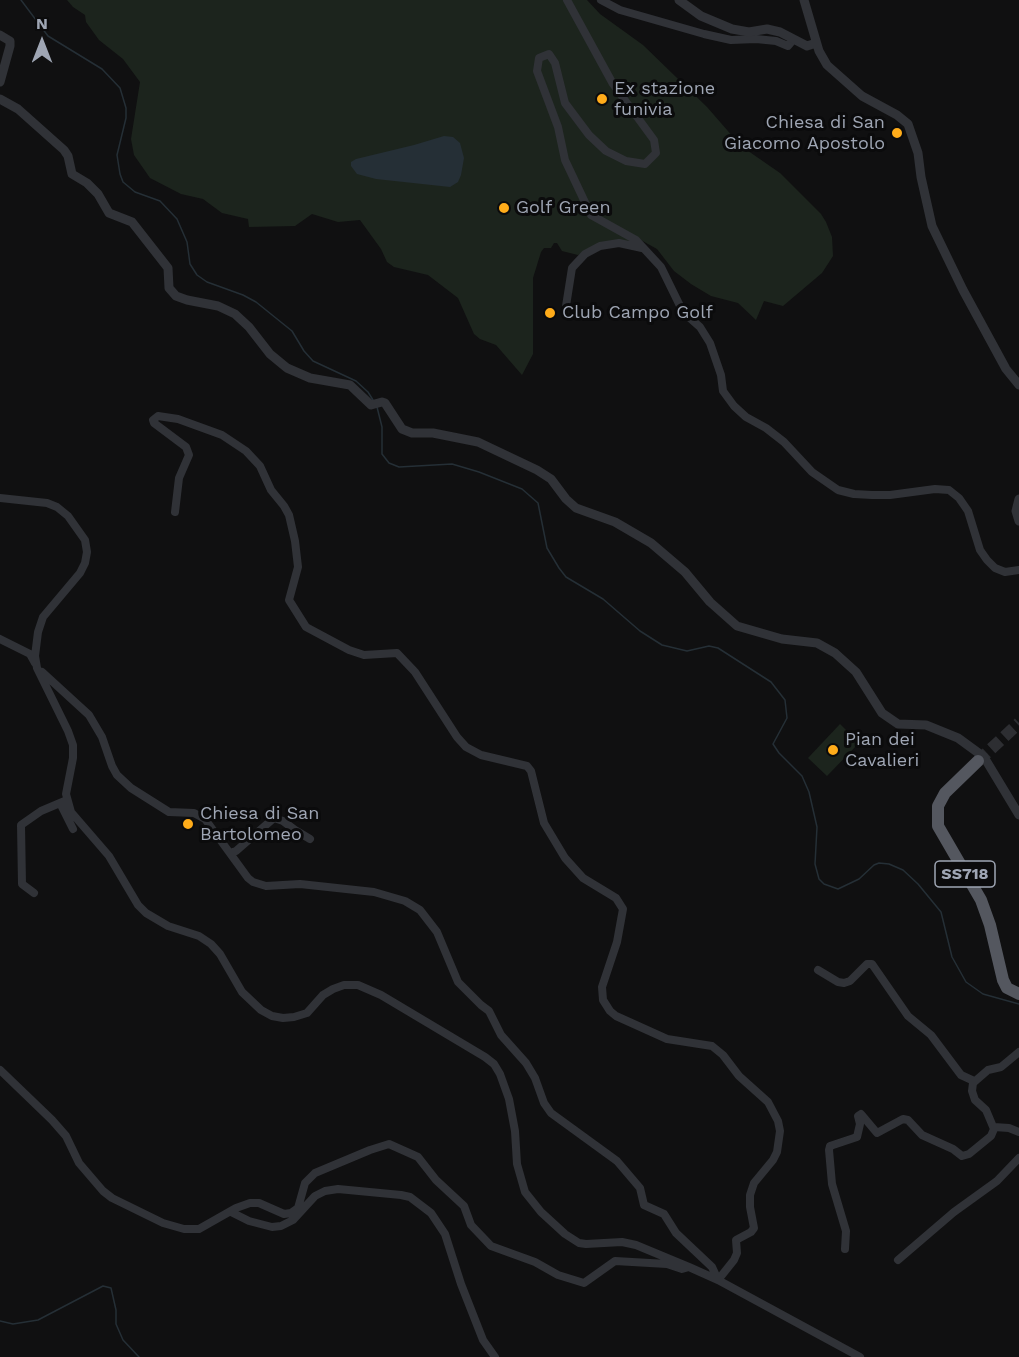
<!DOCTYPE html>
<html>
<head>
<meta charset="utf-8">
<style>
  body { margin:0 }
  #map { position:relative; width:1019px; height:1357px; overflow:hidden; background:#101011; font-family:"Work Sans",sans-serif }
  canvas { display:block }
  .north { position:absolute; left:12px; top:12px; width:60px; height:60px; -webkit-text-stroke:4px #0b0b0c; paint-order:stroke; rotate:0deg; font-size:16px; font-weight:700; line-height:24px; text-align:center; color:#9fa6b4 }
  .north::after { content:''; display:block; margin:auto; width:21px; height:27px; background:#9fa6b4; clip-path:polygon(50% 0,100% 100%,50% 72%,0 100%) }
</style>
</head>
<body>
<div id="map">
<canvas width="1019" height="1357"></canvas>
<div class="north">N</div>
</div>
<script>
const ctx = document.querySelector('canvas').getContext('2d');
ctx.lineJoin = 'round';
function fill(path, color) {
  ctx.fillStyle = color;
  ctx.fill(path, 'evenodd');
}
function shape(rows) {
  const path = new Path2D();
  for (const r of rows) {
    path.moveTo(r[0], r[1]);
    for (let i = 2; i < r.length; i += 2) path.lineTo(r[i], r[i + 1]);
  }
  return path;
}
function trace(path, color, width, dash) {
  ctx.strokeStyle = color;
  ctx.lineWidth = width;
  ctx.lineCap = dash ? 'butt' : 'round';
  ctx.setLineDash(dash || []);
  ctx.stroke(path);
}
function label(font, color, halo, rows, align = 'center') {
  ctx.font = font + ' "Work Sans",sans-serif';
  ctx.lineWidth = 6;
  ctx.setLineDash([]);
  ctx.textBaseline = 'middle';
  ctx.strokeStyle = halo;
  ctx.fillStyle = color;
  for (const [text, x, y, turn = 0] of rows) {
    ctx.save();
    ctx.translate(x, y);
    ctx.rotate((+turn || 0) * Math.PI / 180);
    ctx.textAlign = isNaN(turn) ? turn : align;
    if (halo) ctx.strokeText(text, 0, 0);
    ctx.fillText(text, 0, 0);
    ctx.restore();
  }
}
fill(shape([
  [67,0,587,0,600,14,643,45,707,107,741,146,780,173,821,214,826,222,832,237,833,256,822,273,783,306,764,301,756,320,738,303,711,296,691,284,674,271,657,249,639,239,632,244,619,241,578,255,562,251,557,243,554,243,551,248,544,248,541,252,533,278,533,354,522,375,496,345,480,339,474,334,458,298,428,275,394,267,387,262,381,249,360,220,338,222,312,214,295,226,249,227,248,219,222,213,203,199,181,194,150,178,134,155,131,139,140,82,123,59,99,40,86,22,85,15,73,7],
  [840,724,859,743,827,776,808,758]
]), '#1c241d');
fill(shape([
  [444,136,453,137,460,143,464,158,461,175,458,182,450,187,376,179,357,174,351,166,351,162,356,159,414,145]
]), '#252f36');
trace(shape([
  [21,0,48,36,102,69,120,88,126,108,126,118,117,155,120,174,123,182,135,192,160,201,177,219,187,242,190,264,197,275,207,282,243,295,256,302,292,331,304,351,313,361,356,381,368,392,373,400],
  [377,407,382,427,382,454,389,463,399,467,452,464,479,472,522,489,538,503,547,548,559,568,566,577,603,599,640,631,662,645,687,651,709,646,718,648,771,682,785,700,787,718,773,744,779,753,802,776,809,792,817,827,815,864,819,879,824,884,838,889,859,879,874,865,879,863,889,864,903,870,918,884,941,912,952,957,966,982,983,994,1019,1004],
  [0,1321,13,1324,38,1320,103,1286,111,1288,116,1310,116,1324,123,1340,139,1357]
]), '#252f36', 1.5);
trace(shape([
  [978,761,1019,723]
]), '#2d2e32', 12, [12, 6]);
trace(shape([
  [567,0,613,84,654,140,656,153,645,164,626,161,606,151,589,135,565,103,555,63,549,54,539,58,537,71,558,127,565,160,591,215,636,240,661,267,683,312,700,327,710,343,721,375,723,391,734,406,746,417,766,428,784,442,812,472,838,490,854,494,872,495,890,495,935,489,949,490,959,498,968,511,980,550,987,560,995,568,1005,572,1019,570],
  [601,0,620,10,704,34,731,40,756,39,776,41,788,46,793,40],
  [566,306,572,268,585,254,600,246,619,243,642,248],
  [0,498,47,503,57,507,68,516,85,540,87,552,85,563,80,573,43,617,38,632,35,656,37,668,68,731,73,745,73,758,66,794,71,812,109,856,138,905,146,913,168,926,199,936,211,944,220,954,242,992,261,1010,272,1016,283,1018,294,1017,307,1013,323,995,333,989,344,985,358,985,381,995,485,1057,494,1064,500,1074,509,1099,515,1131,517,1164,525,1192,541,1212,565,1234,579,1243,586,1244,622,1242,636,1245,689,1267,718,1280,860,1357],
  [175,512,179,478,189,455,186,447,154,423,153,420,158,416,178,419,222,435,246,451,260,466,271,490,284,506,289,515,295,541,298,567,289,600,306,627,349,650,364,655,397,653,415,672,457,737,466,747,481,755,527,766,531,771,544,823,565,858,583,878,616,898,623,909,617,942,602,987,603,1000,610,1011,616,1016,667,1039,712,1046,723,1055,739,1076,768,1102,778,1121,780,1131,777,1152,773,1160,754,1183,750,1195,750,1207,754,1228,751,1232,736,1240,737,1253,734,1260,718,1280],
  [0,639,30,654,35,663],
  [42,672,89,715,102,737,112,766,117,775,131,788,169,812,194,813,205,819,248,878,253,882,266,886,300,884,374,892,405,901,420,910,437,932,458,982,481,1005,489,1011,501,1035,526,1063,535,1078,544,1103,551,1113,617,1161,640,1188,644,1205,664,1214,676,1233,712,1267,718,1280],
  [60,803,73,829],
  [230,853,236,851,274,818,283,821,295,830,310,839],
  [34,893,22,884,21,825,41,811,67,800],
  [818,970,838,982,844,983,850,981,867,964,872,964,908,1016,931,1035,961,1075,974,1081],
  [0,1070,52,1120,66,1136,79,1163,103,1191,112,1198,163,1223,184,1229,199,1229,236,1208,250,1203,259,1203,284,1214,291,1213,298,1208,305,1183,315,1173,370,1150,389,1144,418,1157,436,1180,464,1206,471,1225,491,1246,535,1262,558,1275,584,1283,615,1261,667,1264,682,1269,689,1267],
  [994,1127,1009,1128,1019,1132],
  [231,1212,249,1221,272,1227,281,1226,293,1220,315,1196,325,1191,338,1189,401,1195,410,1197,431,1213,445,1234,461,1284,483,1340,495,1357],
  [845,1249,846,1231,832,1184,829,1150,830,1146,857,1137,860,1124,858,1116,861,1114,877,1133,903,1119,908,1120,922,1135,953,1149,962,1156,969,1154,991,1136,994,1129,986,1110,975,1100,972,1091,973,1083,988,1070,1001,1067,1019,1052],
  [898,1260,954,1212,997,1181,1019,1158]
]), '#303237', 8);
trace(shape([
  [679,0,701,16,732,29,749,32,767,29,780,32,807,46,816,43],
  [804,0,819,51,827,65,862,96,897,115,908,124,918,153,921,177,932,226,963,290,1006,369,1019,385],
  [0,35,10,41,10,46,0,82],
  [0,99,18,109,64,150,68,156,72,174,87,183,98,194,109,213,132,222,168,268,169,288,176,296,187,300,218,306,235,314,249,327,270,354,287,368,310,378,350,385,371,405,382,402,385,403,402,429,412,433,433,433,478,442,537,470,551,479,566,499,576,508,615,522,651,543,685,572,710,602,737,626,782,639,817,643,835,653,856,672,882,713,898,724,926,725,958,738,984,757,1019,815],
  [1019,499,1016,511,1019,521]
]), '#303237', 9);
trace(shape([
  [978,761,945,793,938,806,938,826,981,900,990,925,1003,980,1007,988,1019,994]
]), '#54575f', 12);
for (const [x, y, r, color] of [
  [602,99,6,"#ffac1a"],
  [897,133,6,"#ffac1a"],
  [504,208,6,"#ffac1a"],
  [550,313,6,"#ffac1a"],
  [833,750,6,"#ffac1a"],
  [188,824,6,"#ffac1a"]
]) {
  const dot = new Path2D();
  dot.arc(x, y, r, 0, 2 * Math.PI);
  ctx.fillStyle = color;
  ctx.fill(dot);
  trace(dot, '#0b0b0c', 2);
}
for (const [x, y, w] of [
  [965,874,60]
]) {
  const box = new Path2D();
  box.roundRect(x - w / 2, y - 13, w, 26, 4.5);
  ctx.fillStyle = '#0b0b0c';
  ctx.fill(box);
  trace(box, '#9fa6b4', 1.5);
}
label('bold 16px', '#9fa6b4', null, [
  ["SS718",965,874]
]);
label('18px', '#9fa6b4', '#0b0b0c', [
  ["Ex stazione",614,89],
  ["funivia",614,110],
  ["Chiesa di San",885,123,"right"],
  ["Giacomo Apostolo",885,144,"right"],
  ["Golf Green",516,208],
  ["Club Campo Golf",562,313],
  ["Pian dei",845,740],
  ["Cavalieri",845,761],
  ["Chiesa di San",200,814],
  ["Bartolomeo",200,835]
], 'left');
</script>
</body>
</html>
